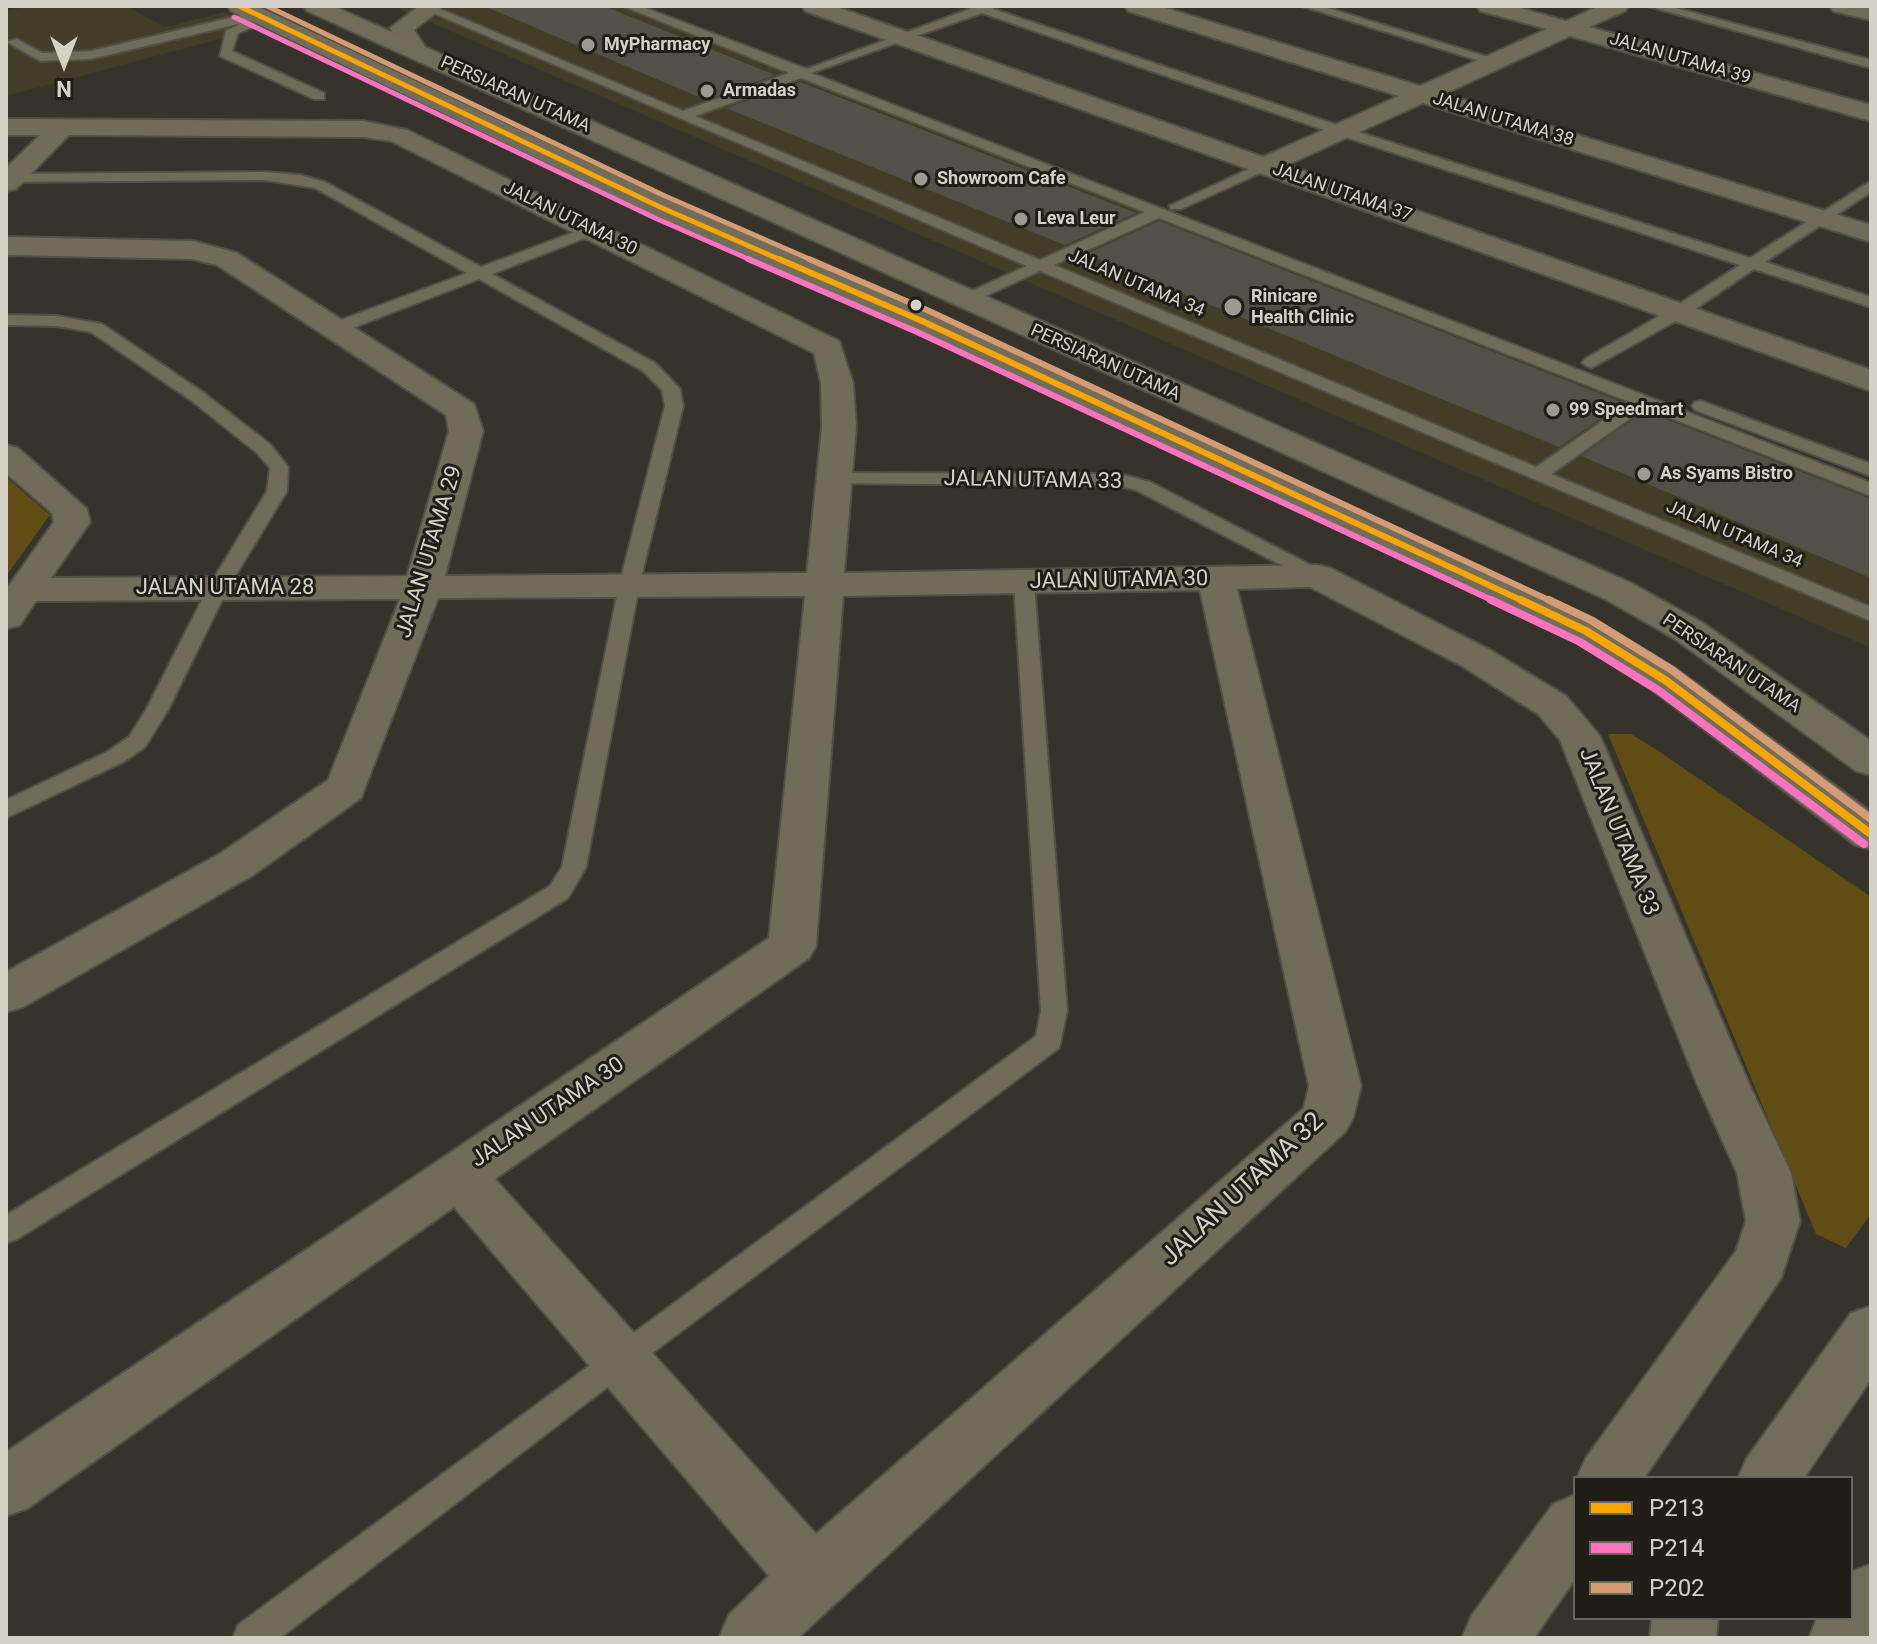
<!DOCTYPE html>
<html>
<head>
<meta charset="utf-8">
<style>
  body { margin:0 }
  #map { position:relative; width:1877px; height:1644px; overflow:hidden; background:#36332a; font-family:Roboto,sans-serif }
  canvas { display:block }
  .frame { position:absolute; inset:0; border:8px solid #d5d1c7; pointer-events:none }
  .legend { position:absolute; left:1573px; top:1476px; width:280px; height:144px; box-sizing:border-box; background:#201d16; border:2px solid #68655d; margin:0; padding:10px 14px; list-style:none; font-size:24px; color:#d5d1c7 }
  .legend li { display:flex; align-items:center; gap:16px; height:40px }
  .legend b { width:40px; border:2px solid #68655d }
  .north { position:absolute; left:24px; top:24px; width:80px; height:80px; -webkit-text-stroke:6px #201d16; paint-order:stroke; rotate:180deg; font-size:22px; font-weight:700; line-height:32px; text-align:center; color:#d5d1c7 }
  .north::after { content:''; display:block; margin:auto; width:28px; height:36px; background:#d5d1c7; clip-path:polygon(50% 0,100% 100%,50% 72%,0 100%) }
</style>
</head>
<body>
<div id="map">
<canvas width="1877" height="1644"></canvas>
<div class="frame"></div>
<ul class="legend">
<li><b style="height:10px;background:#f7a600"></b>P213</li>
<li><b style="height:10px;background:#fc73be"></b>P214</li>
<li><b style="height:10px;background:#d39c74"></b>P202</li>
</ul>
<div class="north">N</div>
</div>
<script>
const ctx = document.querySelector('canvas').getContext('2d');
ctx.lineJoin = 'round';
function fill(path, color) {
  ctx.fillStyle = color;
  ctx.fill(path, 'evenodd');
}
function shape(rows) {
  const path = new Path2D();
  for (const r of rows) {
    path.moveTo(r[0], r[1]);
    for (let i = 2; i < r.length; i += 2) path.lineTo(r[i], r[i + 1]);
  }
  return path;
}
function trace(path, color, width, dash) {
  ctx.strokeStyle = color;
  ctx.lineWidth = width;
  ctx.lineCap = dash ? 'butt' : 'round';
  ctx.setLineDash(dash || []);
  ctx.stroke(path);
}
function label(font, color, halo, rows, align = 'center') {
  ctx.font = font + ' Roboto,sans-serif';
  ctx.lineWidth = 6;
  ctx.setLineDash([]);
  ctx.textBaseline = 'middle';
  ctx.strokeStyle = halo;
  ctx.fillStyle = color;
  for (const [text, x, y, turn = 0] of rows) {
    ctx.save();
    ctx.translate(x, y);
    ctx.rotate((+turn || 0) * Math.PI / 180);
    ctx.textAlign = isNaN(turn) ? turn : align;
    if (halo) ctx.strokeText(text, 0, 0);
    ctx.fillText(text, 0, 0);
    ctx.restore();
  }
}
fill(shape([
  [29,6,126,6,165,27,224,12,261,28,6,96,6,11],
  [393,6,633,6,1871,496,1871,648]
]), '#433c26');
fill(shape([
  [6,477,50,515,6,576],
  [1608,734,1631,734,1657,750,1871,897,1871,1214,1846,1248,1816,1234]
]), '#5f4d14');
fill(shape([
  [484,6,604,6,775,75,706,100],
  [800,82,1136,213,1065,245,726,108],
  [1159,221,1624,403,1559,447,1086,254],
  [1645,411,1871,499,1871,578,1581,456]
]), '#535048');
const lane = shape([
  [417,6,433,6,683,111,789,73,623,6,640,6,807,69,970,9,966,6,994,6,993,9,1346,128,1750,258,1871,181,1871,192,1765,262,1871,297,1871,307,1754,269,1685,316,1591,368,1582,363,1585,359,1673,308,1740,265,1336,134,982,13,811,73,1871,483,1871,496,1645,408,1551,474,1871,607,1871,621,1040,271,970,303,958,303,958,297,1027,266,417,6],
  [801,78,1145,212,1040,260,695,116,801,78],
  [1159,218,1630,402,1536,467,1054,265,1159,218],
  [1302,6,1321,6,1501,61,1490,64,1302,6],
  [1648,6,1668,6,1871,60,1871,68,1648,6],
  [259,11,265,15,251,21,256,24,254,27,238,33,232,51,324,93,324,99,314,99,220,56,226,31,242,23,91,59,40,61,7,42,17,39,42,53,91,51,259,11],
  [1264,162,1271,166,1269,169,1181,209,1171,209,1169,206,1264,162],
  [265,172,300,175,325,182,481,267,588,227,598,227,598,233,492,274,655,363,680,389,683,406,639,586,586,867,568,898,17,1239,6,1243,6,1215,550,886,562,867,619,586,665,406,662,390,643,371,479,279,342,332,330,332,328,328,330,324,467,273,315,188,265,180,6,182,6,174,265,172],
  [6,315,57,316,102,324,204,393,271,445,288,467,287,491,228,588,168,710,145,747,123,762,6,818,6,800,107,752,129,737,146,710,208,588,267,491,270,468,257,453,192,401,91,332,57,326,6,325,6,315],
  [1701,401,1871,464,1871,476,1695,410,1692,406,1695,402,1701,401],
  [834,473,1120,474,1150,482,1324,572,1327,576,1317,582,1310,580,1136,490,1120,486,827,483,825,479,834,473],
  [1024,577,1034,583,1067,1011,1059,1048,631,1369,280,1638,233,1638,238,1625,1036,1036,1041,1011,1014,583,1024,577]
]);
const street = shape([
  [419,6,439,6,441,9,414,30,428,51,424,56,416,58,408,56,390,28,419,6],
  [802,6,834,6,1263,157,1399,96,1128,11,1125,6,1159,6,1420,86,1547,29,1480,11,1477,6,1513,6,1566,21,1599,6,1628,6,1625,11,1589,27,1871,105,1871,121,1570,36,1444,94,1871,225,1871,242,1423,103,1287,165,1871,370,1871,391,805,11,802,6],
  [1830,6,1871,6,1871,20,1833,11,1830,6],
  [6,119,363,121,407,130,839,341,853,383,856,427,844,573,1317,565,1330,568,1490,650,1566,696,1600,736,1749,1084,1791,1173,1800,1221,1781,1278,1644,1478,1577,1478,1586,1458,1736,1251,1746,1221,1737,1173,1697,1084,1560,740,1538,714,1462,666,1310,587,1237,589,1361,1086,1353,1118,1345,1132,798,1638,719,1638,729,1615,769,1576,454,1207,28,1508,6,1516,6,1452,769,938,805,596,438,598,361,798,253,875,23,1007,6,1012,6,972,221,853,328,780,400,599,36,601,20,625,6,629,6,590,54,522,52,513,6,473,6,445,18,448,87,509,90,522,51,578,407,576,449,431,446,415,217,265,192,259,6,255,6,237,193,241,237,253,474,404,483,431,445,576,807,573,822,427,821,383,814,353,391,141,363,137,69,135,16,189,6,191,6,168,40,135,6,135,6,119],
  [1200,590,1309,1086,1304,1108,816,1534,495,1179,809,958,816,946,843,596,1200,590],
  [1575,1495,1575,1579,1534,1638,1462,1638,1472,1615,1553,1504,1575,1495]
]);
const secondary = shape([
  [228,6,257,6,670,201,933,315,1600,623,1679,671,1871,812,1871,849,1855,845,1651,689,1572,639,911,327,650,213,231,11,228,6],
  [304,6,333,6,1631,583,1703,623,1871,741,1871,775,1856,771,1675,639,1605,599,307,11,304,6],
  [1871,1306,1871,1379,1804,1478,1738,1478,1747,1458,1851,1313,1871,1306],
  [1871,1564,1871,1638,1809,1638,1817,1618,1851,1618,1851,1572,1871,1564],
  [1652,1618,1718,1618,1716,1638,1650,1638,1652,1618]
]);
trace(lane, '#524f47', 4);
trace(street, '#524f47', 4);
trace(secondary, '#524f47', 4);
fill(lane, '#716b5a');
fill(street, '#716b5a');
fill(secondary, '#726c5a');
trace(shape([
  [239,6,660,207,783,261]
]), '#f7a600', 5);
trace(shape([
  [779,259,922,321,1525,602]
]), '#f7a600', 6);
trace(shape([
  [1521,600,1586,631,1665,680,1871,834]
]), '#f7a600', 8);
trace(shape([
  [234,17,655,218,753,261]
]), '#fc73be', 5);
trace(shape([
  [748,259,917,332,1496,602]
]), '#fc73be', 6);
trace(shape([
  [1491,600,1580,642,1658,690,1864,844]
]), '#fc73be', 8);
trace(shape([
  [267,6,665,196,814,261]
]), '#d39c74', 5);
trace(shape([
  [809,259,927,310,1553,602]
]), '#d39c74', 6);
trace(shape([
  [1549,600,1591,620,1672,670,1871,819]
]), '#d39c74', 8);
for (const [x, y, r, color] of [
  [588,45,8,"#9d9a90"],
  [707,91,8,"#9d9a90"],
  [921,179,8,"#9d9a90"],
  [1021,219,8,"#9d9a90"],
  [916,305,7,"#d5d1c7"],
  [1233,307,10,"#9d9a90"],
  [1553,410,8,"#9d9a90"],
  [1644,474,8,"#9d9a90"]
]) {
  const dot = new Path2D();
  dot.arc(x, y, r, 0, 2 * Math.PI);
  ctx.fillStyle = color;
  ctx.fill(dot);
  trace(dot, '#201d16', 3);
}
label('bold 18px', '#d5d1c7', '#201d16', [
  ["MyPharmacy",604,45],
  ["Armadas",723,91],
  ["Showroom Cafe",937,179],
  ["Leva Leur",1037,219],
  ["Rinicare",1251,297],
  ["Health Clinic",1251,318],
  ["99 Speedmart",1569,410],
  ["As Syams Bistro",1660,474]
], 'left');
label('18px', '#d5d1c7', '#201d16', [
  ["JALAN UTAMA 39",1680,59,16],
  ["PERSIARAN UTAMA",515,95,24],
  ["JALAN UTAMA 38",1503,120,17],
  ["JALAN UTAMA 37",1342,193,19],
  ["JALAN UTAMA 30",570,219,26],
  ["JALAN UTAMA 34",1136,284,23],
  ["PERSIARAN UTAMA",1105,363,24],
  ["JALAN UTAMA 34",1734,535,23],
  ["PERSIARAN UTAMA",1731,664,34]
]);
label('22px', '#d5d1c7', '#201d16', [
  ["JALAN UTAMA 33",1033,481,1],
  ["JALAN UTAMA 29",430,552,-73],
  ["JALAN UTAMA 30",1119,581,-1],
  ["JALAN UTAMA 28",225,588],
  ["JALAN UTAMA 33",1618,832,68],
  ["JALAN UTAMA 30",548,1113,-34]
]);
label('26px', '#d5d1c7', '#201d16', [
  ["JALAN UTAMA 32",1243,1190,-43]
]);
</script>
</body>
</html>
